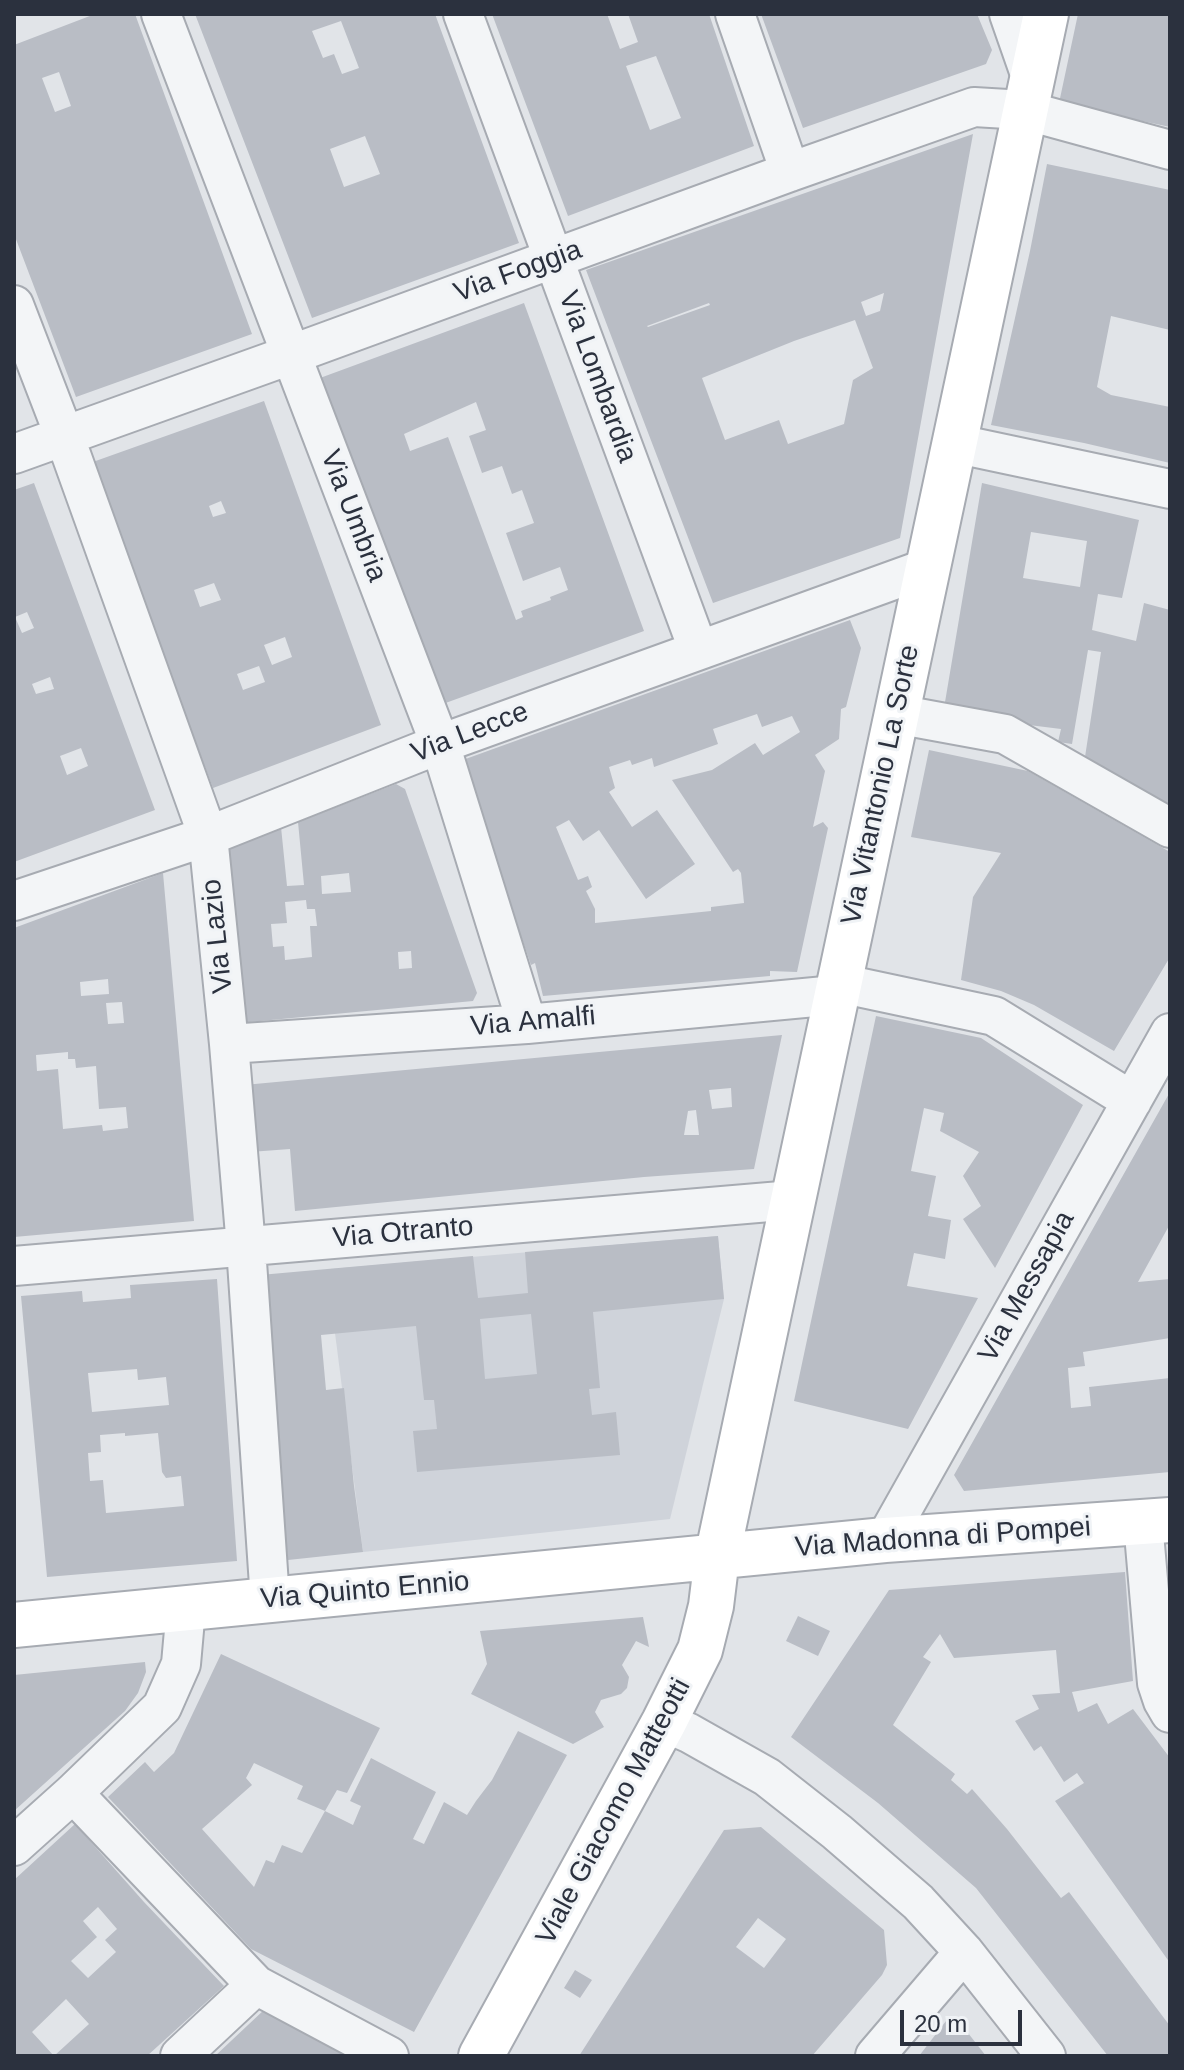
<!DOCTYPE html>
<html>
<head>
<meta charset="utf-8">
<style>
  body { margin:0 }
  #map { position:relative; width:1184px; height:2070px; overflow:hidden; background:#e1e4e8; font-family:Arial,sans-serif }
  canvas { display:block }
  .frame { position:absolute; inset:0; border:16px solid #2b313e; pointer-events:none }
  .scale { position:absolute; left:900px; top:2010px; width:122px; height:36px; box-sizing:border-box; border:4px solid #2b313e; border-top:0; padding-left:10px; font-size:24px; line-height:28px; white-space:nowrap; color:#2b313e; -webkit-text-stroke:6px #f0f3f6; paint-order:stroke }
</style>
</head>
<body>
<div id="map">
<canvas width="1184" height="2070"></canvas>
<div class="frame"></div>
<div class="scale">20 m</div>
</div>
<script>
const ctx = document.querySelector('canvas').getContext('2d');
ctx.lineJoin = 'round';
function fill(path, color) {
  ctx.fillStyle = color;
  ctx.fill(path, 'evenodd');
}
function shape(rows) {
  const path = new Path2D();
  for (const r of rows) {
    path.moveTo(r[0], r[1]);
    for (let i = 2; i < r.length; i += 2) path.lineTo(r[i], r[i + 1]);
  }
  return path;
}
function trace(path, color, width, dash) {
  ctx.strokeStyle = color;
  ctx.lineWidth = width;
  ctx.lineCap = dash ? 'butt' : 'round';
  ctx.setLineDash(dash || []);
  ctx.stroke(path);
}
function label(font, color, halo, rows, align = 'center') {
  ctx.font = font + ' Arial,sans-serif';
  ctx.lineWidth = 6;
  ctx.setLineDash([]);
  ctx.textBaseline = 'middle';
  ctx.strokeStyle = halo;
  ctx.fillStyle = color;
  for (const [text, x, y, turn = 0] of rows) {
    ctx.save();
    ctx.translate(x, y);
    ctx.rotate((+turn || 0) * Math.PI / 180);
    ctx.textAlign = isNaN(turn) ? turn : align;
    if (halo) ctx.strokeText(text, 0, 0);
    ctx.fillText(text, 0, 0);
    ctx.restore();
  }
}
fill(shape([
  [718,1236,724,1299,670,1519,363,1552,335,1333,330,1269]
]), '#cfd3da');
fill(shape([
  [95,14,135,14,252,334,76,397,14,234,14,45],
  [59,72,71,106,55,112,42,78],
  [195,14,435,14,519,243,312,318],
  [341,21,359,68,342,74,334,54,323,58,312,31],
  [365,136,380,174,344,187,330,149],
  [492,14,607,14,620,49,638,42,628,14,709,14,754,146,568,216],
  [656,56,681,118,650,130,626,66],
  [761,14,977,14,992,50,986,64,803,128],
  [1078,14,1170,14,1170,127,1059,103],
  [973,134,900,538,713,603,586,270],
  [884,293,880,311,866,316,861,302],
  [709,303,710,305,648,327,647,326],
  [855,320,873,368,853,380,844,424,788,444,779,420,725,440,702,378,794,341],
  [1047,164,1170,190,1170,330,1111,316,1097,387,1111,395,1170,407,1170,463,1084,443,991,425,1030,251],
  [524,303,644,631,440,705,320,378],
  [476,402,486,430,469,436,482,473,502,466,512,494,522,490,534,523,506,533,523,581,560,567,568,590,550,597,551,600,521,611,523,617,516,620,448,437,410,451,404,434],
  [264,401,381,725,213,788,90,463],
  [221,501,226,513,213,517,209,506],
  [214,583,221,600,200,607,194,590],
  [285,637,292,657,272,665,264,645],
  [259,666,265,682,243,690,237,674],
  [34,483,155,810,14,862,14,490],
  [27,612,34,628,22,633,15,617],
  [50,677,54,689,36,694,32,684],
  [81,748,88,766,67,775,60,756],
  [982,483,1139,520,1122,598,1098,594,1092,630,1136,641,1144,603,1170,610,1170,807,1085,757,1101,652,1088,650,1072,744,1058,742,1061,729,1005,722,944,708],
  [1031,532,1087,541,1080,587,1023,578],
  [850,620,861,648,846,707,841,709,839,739,815,755,825,771,813,827,823,822,828,828,797,972,770,971,770,976,543,996,535,963,531,965,460,761],
  [757,714,762,727,792,716,800,732,763,755,755,743,712,770,672,780,733,872,738,869,741,873,744,903,711,907,711,911,595,923,595,909,586,891,592,887,588,876,578,880,556,827,569,820,583,841,599,830,646,899,695,864,657,810,632,827,609,792,615,788,609,767,630,760,632,765,652,758,654,767,718,744,713,729],
  [929,750,1028,771,1170,852,1170,957,1114,1051,1034,1005,1001,991,961,980,973,897,1001,853,911,837],
  [396,784,405,789,477,993,473,1001,239,1023,221,848,281,827,287,886,304,885,298,822],
  [349,873,351,892,322,894,321,876],
  [306,900,307,909,315,909,317,926,310,926,312,957,285,960,284,946,273,947,271,924,287,923,285,902],
  [411,951,412,968,399,969,398,952],
  [163,873,194,1221,14,1237,14,928],
  [108,979,109,994,81,996,80,982],
  [122,1002,124,1023,108,1024,106,1003],
  [68,1052,68,1059,75,1059,76,1068,96,1066,99,1109,126,1107,128,1128,103,1131,102,1125,63,1129,58,1069,37,1071,36,1055],
  [876,1016,981,1038,1083,1105,995,1268,963,1219,981,1206,963,1176,979,1152,940,1131,944,1113,924,1108,911,1171,936,1176,928,1216,951,1220,945,1259,914,1253,907,1286,978,1298,908,1429,794,1401],
  [782,1035,754,1169,644,1177,295,1211,290,1149,250,1152,244,1085],
  [731,1088,732,1107,712,1109,709,1090],
  [696,1110,699,1135,684,1135,688,1111],
  [1170,1092,1170,1224,1138,1282,1170,1279,1170,1338,1083,1352,1085,1366,1068,1368,1071,1408,1091,1406,1089,1387,1170,1378,1170,1472,964,1491,954,1475],
  [718,1236,724,1299,593,1312,600,1388,589,1389,592,1415,616,1412,620,1455,417,1472,413,1431,437,1429,434,1400,424,1400,416,1326,321,1335,326,1390,344,1388,354,1486,363,1552,288,1560,260,1275,473,1256,478,1298,528,1293,525,1252],
  [531,1314,537,1374,485,1379,480,1319],
  [217,1279,237,1561,47,1577,21,1296,82,1291,83,1302,131,1298,130,1285],
  [137,1369,138,1380,166,1377,169,1405,92,1412,88,1373],
  [125,1433,125,1436,158,1433,162,1472,166,1478,181,1476,184,1506,106,1513,103,1480,90,1481,88,1453,101,1452,100,1435],
  [1125,1572,1133,1681,1072,1692,1078,1712,1097,1703,1108,1724,1133,1709,1170,1758,1170,1963,1055,1801,1084,1783,1077,1773,1064,1782,1041,1746,1034,1751,1015,1721,1039,1709,1032,1695,1060,1693,1056,1650,954,1658,940,1634,923,1657,931,1662,893,1725,955,1774,951,1780,967,1794,972,1789,1007,1829,1061,1898,1069,1892,1170,2026,1170,2056,1108,2056,976,1888,878,1803,791,1737,889,1590],
  [798,1616,830,1631,818,1656,786,1641],
  [643,1617,649,1647,636,1641,622,1665,629,1677,627,1688,621,1694,601,1700,595,1712,604,1727,573,1744,471,1694,487,1664,480,1631],
  [221,1654,380,1728,347,1793,337,1790,325,1811,297,1799,303,1786,254,1763,246,1778,252,1785,202,1829,254,1887,266,1860,274,1863,282,1845,302,1853,325,1811,353,1825,361,1806,350,1801,371,1758,436,1792,413,1839,424,1844,444,1802,467,1815,476,1801,492,1780,518,1731,567,1755,414,2032,251,1949,108,1797,145,1762,154,1772,174,1753],
  [145,1662,146,1672,138,1693,125,1711,14,1811,14,1675],
  [75,1824,144,1902,224,1986,147,2056,14,2056,14,1880],
  [98,1907,117,1929,105,1940,116,1952,88,1978,71,1961,97,1937,83,1921],
  [66,1999,89,2024,54,2056,32,2032],
  [761,1827,884,1930,887,1965,882,1975,812,2056,579,2056,724,1830],
  [758,1918,786,1939,764,1968,736,1947],
  [575,1970,592,1980,580,1998,564,1988],
  [265,2009,349,2056,215,2056],
  [946,2021,961,2024,986,2056,919,2056]
]), '#b9bdc5');
const street = shape([
  [161,14,440,744,527,1024],
  [463,14,698,649],
  [735,14,790,172],
  [1009,14,1031,77],
  [14,305,64,435,208,836,229,1044,246,1247,270,1600],
  [953,443,1170,489],
  [14,454,290,355,790,172,974,107,1024,110,1170,150],
  [896,714,1005,734,1170,828],
  [14,901,208,836,440,744,927,568],
  [839,983,994,1016,1132,1101],
  [229,1044,527,1024,836,995],
  [14,1266,793,1200],
  [1143,1522,1157,1683,1163,1701,1170,1713],
  [885,1540,1170,1033],
  [664,1722,689,1733,767,1777,837,1832,918,1902,964,1952,1046,2056],
  [73,1793,256,1985,389,2056],
  [14,1846,73,1793,162,1707,181,1664,186,1608],
  [180,2056,256,1985],
  [875,2056,964,1952]
]);
const secondary = shape([
  [14,1625,885,1540,1170,1520],
  [481,2056,664,1722,700,1650,711,1606,717,1557,1046,14]
]);
trace(street, '#a7abb2', 42);
trace(secondary, '#a7abb2', 48);
trace(street, '#f3f5f7', 38);
trace(secondary, '#fff', 44);
label('28px', '#2b313e', '#f0f3f6', [
  ["Via Foggia",518,272,-20],
  ["Via Lombardia",597,377,70],
  ["Via Umbria",353,516,69],
  ["Via Lecce",470,733,-21],
  ["Via Vitantonio La Sorte",881,785,-78],
  ["Via Lazio",218,936,-96],
  ["Via Amalfi",533,1022,-5],
  ["Via Otranto",403,1233,-5],
  ["Via Messapia",1027,1287,-61],
  ["Via Madonna di Pompei",943,1538,-4],
  ["Via Quinto Ennio",365,1591,-5],
  ["Viale Giacomo Matteotti",614,1812,-62]
]);
</script>
</body>
</html>
